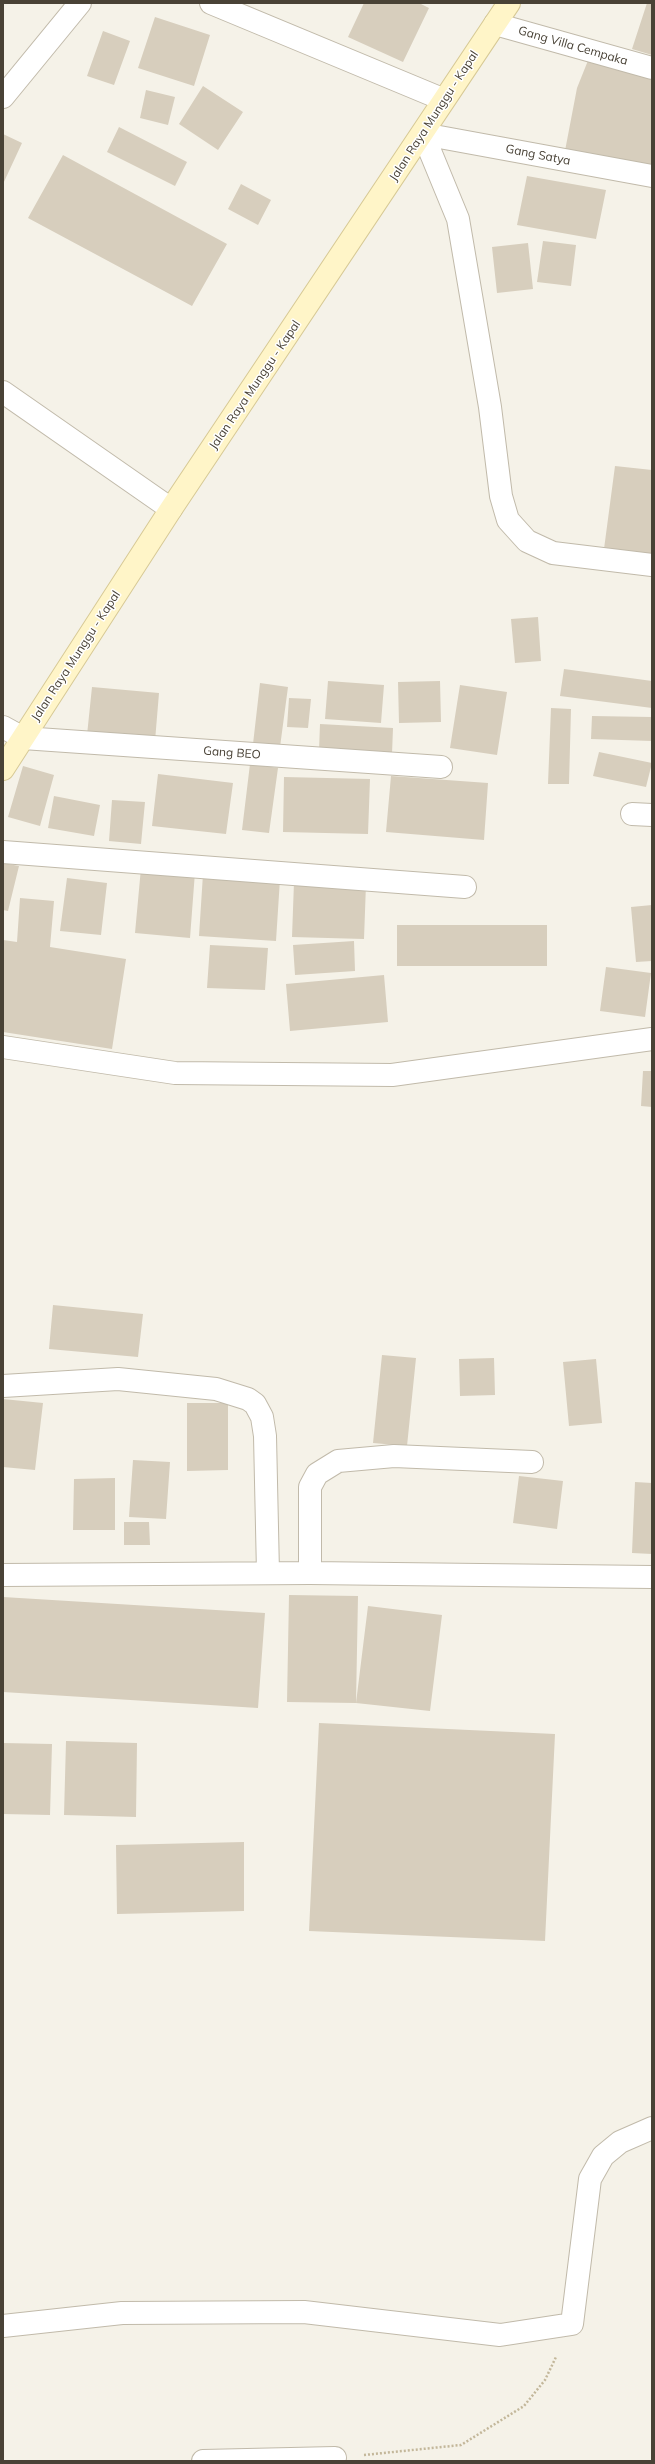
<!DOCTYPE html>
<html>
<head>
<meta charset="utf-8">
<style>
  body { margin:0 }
  #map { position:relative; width:655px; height:2464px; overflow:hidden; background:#f5f2e8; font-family:Mulish,sans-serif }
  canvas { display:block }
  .frame { position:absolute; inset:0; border:4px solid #494236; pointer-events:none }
</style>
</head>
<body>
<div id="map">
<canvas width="655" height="2464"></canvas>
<div class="frame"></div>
</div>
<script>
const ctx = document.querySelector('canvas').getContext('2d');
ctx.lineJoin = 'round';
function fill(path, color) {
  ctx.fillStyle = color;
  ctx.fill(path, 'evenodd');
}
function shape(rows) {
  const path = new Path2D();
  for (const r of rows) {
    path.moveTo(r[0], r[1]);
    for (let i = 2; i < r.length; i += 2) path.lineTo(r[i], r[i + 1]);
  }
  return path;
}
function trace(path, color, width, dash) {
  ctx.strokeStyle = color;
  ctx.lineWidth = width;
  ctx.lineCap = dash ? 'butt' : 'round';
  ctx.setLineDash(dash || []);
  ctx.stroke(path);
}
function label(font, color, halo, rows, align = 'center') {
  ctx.font = font + ' Mulish,sans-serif';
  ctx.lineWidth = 3;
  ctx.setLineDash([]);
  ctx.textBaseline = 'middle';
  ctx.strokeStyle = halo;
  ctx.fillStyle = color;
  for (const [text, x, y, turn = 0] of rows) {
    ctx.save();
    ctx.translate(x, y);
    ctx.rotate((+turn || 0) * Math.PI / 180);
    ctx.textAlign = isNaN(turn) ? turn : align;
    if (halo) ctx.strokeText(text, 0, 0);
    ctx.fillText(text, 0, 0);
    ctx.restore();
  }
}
fill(shape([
  [364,3,419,3,429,8,403,62,348,37],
  [647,3,652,3,652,55,632,49],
  [155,17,210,35,194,86,138,68],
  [103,31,130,41,114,85,87,76],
  [589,58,652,73,652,169,564,156,577,88],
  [203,86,243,112,218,150,179,124],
  [146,90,175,97,168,125,140,118],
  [119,127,187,162,175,186,107,152],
  [3,134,22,143,3,184],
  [63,155,227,244,192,306,28,218],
  [527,176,606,190,596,239,517,225],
  [241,184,271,200,258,225,228,209],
  [543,241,576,245,571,286,537,282],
  [528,243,533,289,497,293,492,247],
  [615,466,652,470,652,555,604,549],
  [538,617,541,661,515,663,511,619],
  [564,669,652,681,652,708,560,696],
  [328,681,384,685,381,723,325,719],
  [440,681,441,722,399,723,398,682],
  [260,683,288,687,280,747,253,744],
  [460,685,507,692,497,755,450,748],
  [92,687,159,693,155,741,87,735],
  [289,698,311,699,308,728,287,727],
  [551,708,571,709,569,784,548,784],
  [592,716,652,717,652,741,591,739],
  [320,724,393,728,392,754,319,751],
  [599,752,652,763,646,787,593,776],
  [250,764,278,768,269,833,242,830],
  [23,766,54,775,40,826,8,817],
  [158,774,233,783,226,834,152,826],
  [391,776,488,783,484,840,386,832],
  [284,777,370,779,368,834,283,832],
  [54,796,100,805,94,836,48,828],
  [112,800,145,802,141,844,109,841],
  [3,863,19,866,8,911,3,910],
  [141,868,195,872,190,938,135,933],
  [203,874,280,879,276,941,199,936],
  [67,878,107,883,101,935,60,931],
  [294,882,366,884,364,939,292,937],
  [20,898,54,901,50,947,126,959,112,1049,3,1032,3,940,17,942],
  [652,905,652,961,636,962,631,907],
  [397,925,547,925,547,966,397,966],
  [354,941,355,971,295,975,293,945],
  [210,945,268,948,265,990,207,988],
  [606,967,651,973,645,1017,600,1011],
  [384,975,388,1022,290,1031,286,984],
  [643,1071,652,1071,652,1107,641,1106],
  [53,1305,143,1314,138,1357,49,1349],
  [382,1355,416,1358,407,1446,373,1443],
  [494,1358,495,1395,460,1396,459,1359],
  [596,1359,602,1423,569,1426,563,1362],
  [3,1399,43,1403,35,1470,3,1467],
  [187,1403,228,1403,228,1470,187,1471],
  [133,1460,170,1462,166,1519,129,1517],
  [519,1476,563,1481,557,1529,513,1523],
  [115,1478,115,1530,73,1530,74,1479],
  [635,1482,652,1483,652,1554,632,1553],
  [124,1522,149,1522,150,1545,124,1545],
  [289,1595,358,1596,356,1703,287,1702],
  [3,1597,265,1613,258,1708,3,1692],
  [368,1606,442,1615,430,1711,356,1703],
  [319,1723,555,1734,545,1941,309,1931],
  [66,1741,137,1743,136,1817,64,1815],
  [3,1743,52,1744,50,1815,3,1814],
  [244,1842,244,1911,117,1914,116,1845]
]), '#d7cebd');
const street = shape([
  [211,3,442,99],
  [495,24,652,68],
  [3,97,80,3],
  [423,134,458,219,490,407,501,496,508,520,527,541,553,553,652,565],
  [423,134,652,176],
  [3,392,171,509],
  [3,727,23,738,441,767],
  [632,814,652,815],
  [3,852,465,887],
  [3,1047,175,1073,392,1075,652,1039],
  [3,1386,118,1379,216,1389,248,1399,255,1404,262,1417,265,1436,268,1573],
  [310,1573,310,1487,317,1474,338,1461,394,1456,532,1462],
  [3,1575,310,1573,652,1577],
  [3,2326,122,2313,304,2312,500,2335,572,2324,590,2179,603,2156,620,2142,652,2128],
  [203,2461,335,2458]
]);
const secondary = shape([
  [3,769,171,509,509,3]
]);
trace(street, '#c1baaa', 24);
trace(secondary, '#d7c995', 24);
trace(shape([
  [364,2455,461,2445,524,2406,545,2380,556,2357]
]), '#c3b79a', 2.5, [2, 2]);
trace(street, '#fff', 22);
trace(secondary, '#fff5c8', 22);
label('12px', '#494236', '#fff', [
  ["Gang Villa Cempaka",573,46,16],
  ["Jalan Raya Munggu - Kapal",434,116,-57],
  ["Gang Satya",538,155,11],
  ["Jalan Raya Munggu - Kapal",255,385,-56],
  ["Jalan Raya Munggu - Kapal",76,656,-57],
  ["Gang BEO",232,753,4]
]);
</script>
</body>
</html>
